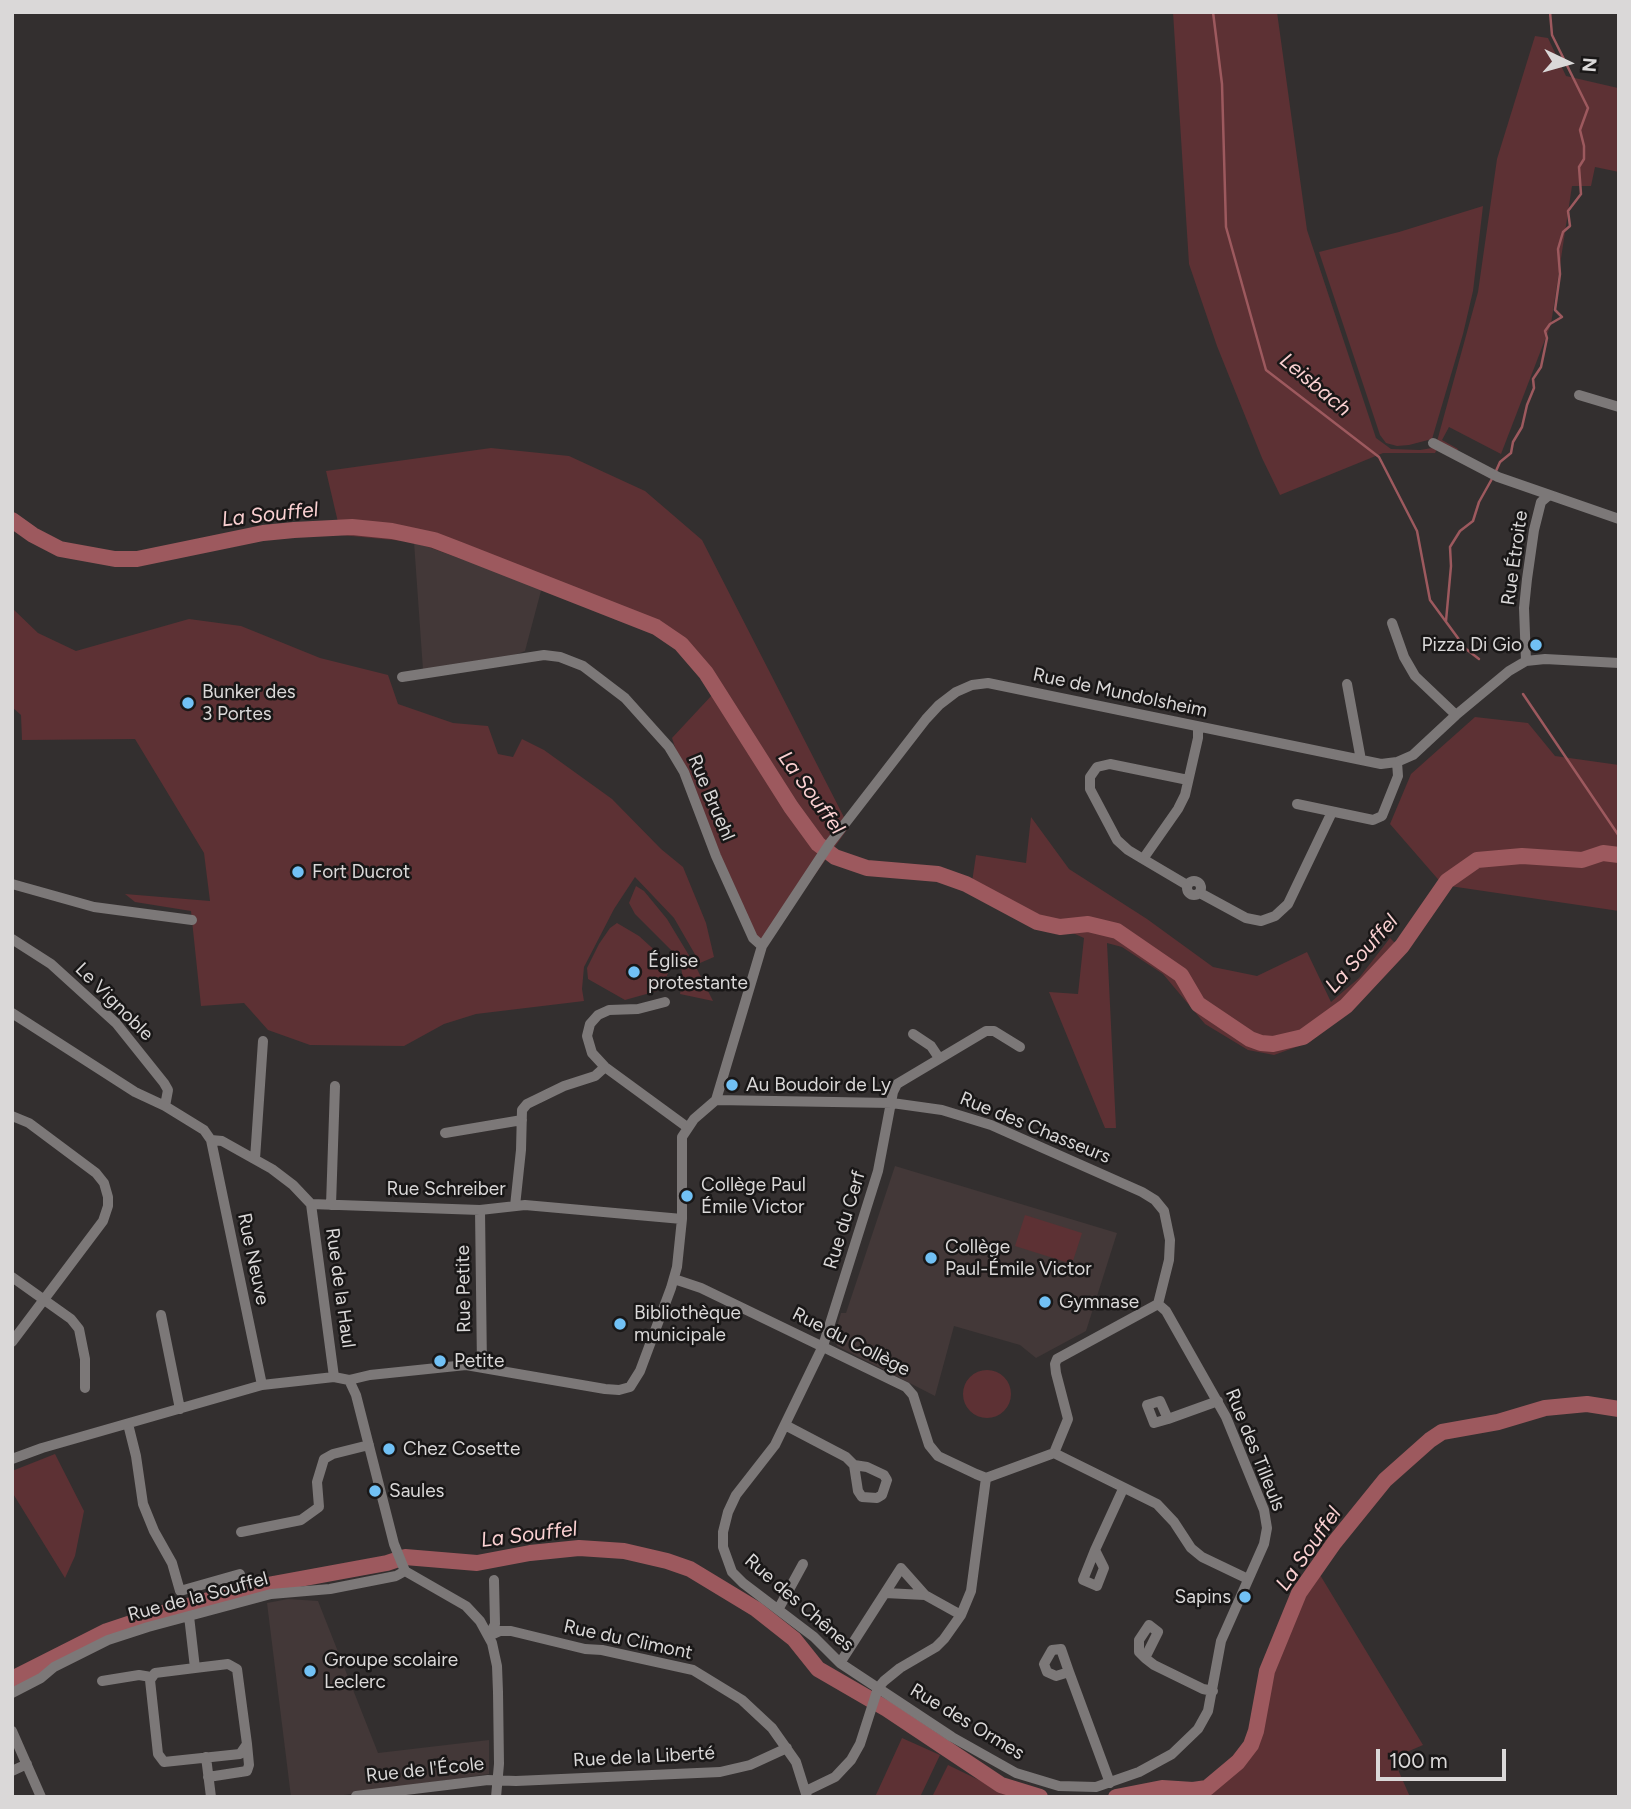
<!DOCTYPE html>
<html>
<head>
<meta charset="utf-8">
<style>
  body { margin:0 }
  #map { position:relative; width:1631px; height:1809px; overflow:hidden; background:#332f2f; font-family:Figtree,sans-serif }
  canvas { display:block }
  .frame { position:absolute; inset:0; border:14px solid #dad8d8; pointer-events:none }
  .north { position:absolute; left:1533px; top:28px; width:70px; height:70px; -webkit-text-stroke:5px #191717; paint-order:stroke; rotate:95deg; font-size:19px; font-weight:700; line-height:28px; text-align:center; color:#dad8d8 }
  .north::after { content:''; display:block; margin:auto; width:24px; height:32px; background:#dad8d8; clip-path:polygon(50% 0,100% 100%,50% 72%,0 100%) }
  .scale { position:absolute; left:1376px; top:1749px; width:130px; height:32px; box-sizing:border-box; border:4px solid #dad8d8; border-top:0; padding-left:9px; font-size:21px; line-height:24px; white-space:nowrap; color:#dad8d8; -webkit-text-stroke:5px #191717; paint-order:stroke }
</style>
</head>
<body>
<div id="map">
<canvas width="1631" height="1809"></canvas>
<div class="frame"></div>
<div class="north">N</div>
<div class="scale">100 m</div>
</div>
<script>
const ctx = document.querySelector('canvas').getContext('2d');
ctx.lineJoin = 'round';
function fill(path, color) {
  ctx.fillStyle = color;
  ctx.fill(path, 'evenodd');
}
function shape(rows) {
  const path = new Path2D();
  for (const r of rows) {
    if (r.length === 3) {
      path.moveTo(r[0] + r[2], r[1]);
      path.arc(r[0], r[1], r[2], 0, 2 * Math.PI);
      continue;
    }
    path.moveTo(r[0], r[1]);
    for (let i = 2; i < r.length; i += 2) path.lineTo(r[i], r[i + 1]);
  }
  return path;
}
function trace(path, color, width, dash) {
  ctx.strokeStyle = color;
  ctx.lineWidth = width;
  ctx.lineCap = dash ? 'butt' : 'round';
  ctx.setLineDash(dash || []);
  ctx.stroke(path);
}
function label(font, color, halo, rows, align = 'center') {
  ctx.font = font + ' Figtree,sans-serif';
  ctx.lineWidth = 5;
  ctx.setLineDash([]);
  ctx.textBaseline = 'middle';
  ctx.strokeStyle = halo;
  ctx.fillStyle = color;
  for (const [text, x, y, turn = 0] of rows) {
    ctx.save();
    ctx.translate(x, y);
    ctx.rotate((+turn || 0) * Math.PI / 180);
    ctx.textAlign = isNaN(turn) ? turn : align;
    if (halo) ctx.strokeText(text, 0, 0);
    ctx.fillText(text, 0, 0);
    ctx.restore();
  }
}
fill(shape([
  [414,542,542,587,525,651,484,667,423,670],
  [895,1166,1117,1233,1086,1331,1036,1358,1020,1345,954,1326,935,1396,837,1346,834,1337,841,1313,846,1313],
  [288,1599,318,1601,378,1753,489,1740,489,1774,330,1797,291,1797,267,1603]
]), '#433838');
fill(shape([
  [1173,12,1277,12,1307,230,1376,438,1391,449,1420,450,1438,447,1435,453,1383,453,1280,495,1262,458,1217,346,1189,264],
  [1535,36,1548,38,1566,76,1618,88,1619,172,1595,167,1591,186,1572,186,1551,324,1501,454,1449,427,1442,440,1458,449,1455,454,1436,445,1478,292,1497,159],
  [1483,206,1473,291,1463,334,1432,439,1409,445,1397,446,1386,443,1380,435,1319,252,1399,232],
  [491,448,569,456,645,491,702,540,849,827,764,946,736,908,697,814,672,738,713,694,663,629,414,542,341,535,326,471],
  [12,608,38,633,76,651,189,619,241,626,320,658,388,675,398,704,453,723,488,726,498,754,513,757,522,739,544,750,612,799,661,849,683,867,706,923,714,957,700,963,674,918,635,877,614,909,584,967,582,989,584,1001,476,1014,444,1024,404,1046,310,1045,268,1030,244,1003,201,1006,191,911,135,902,125,894,210,901,204,853,135,739,22,740,21,715,12,707],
  [1475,717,1528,723,1555,756,1619,765,1619,911,1443,885,1390,824,1411,774],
  [1031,817,1069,869,1147,919,1213,967,1257,976,1307,952,1331,1002,1359,978,1390,938,1398,946,1374,987,1310,1042,1274,1055,1248,1050,1205,1024,1163,974,1122,947,1107,943,1116,1128,1105,1128,1049,992,1078,994,1084,938,1012,906,972,882,976,855,1026,863],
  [636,886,644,891,667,919,696,967,713,1001,680,994,683,979,681,967,673,952,635,914,629,903],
  [617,923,639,936,661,956,668,973,663,985,657,991,625,1000,588,979,587,968,599,944,610,928],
  [1025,1215,1082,1233,1072,1264,1015,1246],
  [987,1394,24],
  [55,1454,84,1511,75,1556,65,1578,12,1492,12,1471],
  [1314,1565,1423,1745,1393,1758,1410,1797,1159,1797,1160,1793,1195,1795,1244,1744,1298,1587],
  [902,1738,940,1755,920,1797,875,1797],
  [948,1765,1014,1797,932,1797]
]), '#5d3134');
trace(shape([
  [1213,12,1222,84,1226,227,1266,370,1379,457,1417,531,1430,600,1466,649,1479,659],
  [1496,471,1500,462,1511,453,1513,442,1522,427,1527,405,1534,388,1533,379,1541,367,1547,338,1545,331,1550,324,1562,317,1555,310,1560,274,1558,249,1563,232,1570,226,1568,211,1581,194,1579,167,1584,159,1584,146,1580,130,1588,108,1552,35,1550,12],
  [1446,621,1451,566,1450,547,1460,531,1473,521,1479,502,1493,477],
  [1523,694,1619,836]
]), '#9d595e', 2.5);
trace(shape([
  [12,520,33,535,60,549,115,559,137,559,263,533,294,530,352,527,392,531,434,540,460,550,656,627,681,644,706,673,791,807,818,844,835,857,867,868,938,874,966,884,1037,922,1060,927,1088,924,1117,931,1181,975,1198,1004,1250,1039,1261,1043,1273,1044,1303,1037,1346,1006,1402,946,1447,881,1477,860,1522,856,1582,860,1603,853,1619,855],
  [12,1679,107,1631,149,1617,251,1588,387,1563,405,1557,477,1563,530,1553,579,1548,624,1551,667,1561,690,1569,756,1609,794,1639,818,1669,887,1709,1001,1785,1040,1797],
  [1116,1797,1162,1788,1193,1790,1207,1788,1238,1762,1251,1745,1256,1731,1267,1671,1299,1593,1334,1543,1385,1480,1430,1440,1442,1432,1498,1422,1545,1408,1587,1404,1619,1409]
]), '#9d595e', 16);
trace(shape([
  [1579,395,1619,407],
  [1433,443,1498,477,1619,519],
  [1392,623,1404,657,1415,676,1456,715],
  [1526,661,1524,608,1527,579,1534,530,1541,502,1548,496],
  [402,677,544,655,560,657,583,666,625,698,669,747,684,772,716,856,753,938,762,946],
  [1347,684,1361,760],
  [1297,804,1373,820,1382,816,1398,776,1397,762],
  [1143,859,1128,850,1117,840,1090,789,1090,777,1097,767,1110,764,1188,780],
  [1194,888,7],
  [12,884,94,907,192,920],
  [1187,885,1143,859,1178,809,1185,795,1198,738,1198,728],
  [1200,893,1246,918,1261,921,1275,916,1288,904,1332,812],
  [12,939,51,964,116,1023,164,1083,168,1090,165,1106],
  [665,1002,638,1009,609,1010,598,1015,590,1024,587,1036,592,1053,605,1067,687,1127],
  [12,1013,135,1092,165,1106,204,1130,211,1140,262,1385],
  [913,1034,931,1046,939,1058],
  [1020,1047,994,1031,986,1031,897,1084,893,1092,878,1171,823,1346,775,1445,736,1495,728,1512,723,1532,723,1547,732,1572,743,1583,814,1637,840,1663,952,1737,1016,1773,1059,1786,1096,1787,1139,1772,1172,1754,1198,1729,1208,1711,1221,1641,1264,1544,1267,1528,1264,1510,1226,1417,1166,1311,1158,1304],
  [716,1100,892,1103,942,1110,991,1125,1142,1192,1155,1200,1164,1211,1170,1240,1169,1260,1158,1304,1057,1359,1055,1364,1056,1373,1068,1419,1054,1453,1157,1504,1174,1522,1191,1548,1202,1557,1248,1579],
  [12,1116,29,1123,96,1173,104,1183,108,1197,108,1206,103,1221,12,1342],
  [445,1133,522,1120],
  [211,1140,222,1141,272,1169,293,1185,311,1204,480,1210,525,1205,682,1219],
  [255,1159,263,1041],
  [311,1204,334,1377],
  [331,1205,335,1086],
  [515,1206,521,1150,522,1110,527,1104,564,1086,595,1076,605,1067],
  [480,1210,482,1367],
  [12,1277,71,1319,79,1329,85,1359,85,1388],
  [674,1279,701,1288,906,1387,913,1395,929,1445,938,1456,976,1474,986,1478,1054,1453],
  [161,1315,180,1409],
  [349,1380,370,1375,466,1365,605,1389,619,1390,630,1387,640,1371,671,1288,677,1267,682,1219,682,1137,694,1119,716,1100,762,946,830,843,926,719,939,705,956,692,972,685,988,683,1381,764,1397,762,1413,755,1456,715,1509,671,1526,661,1545,659,1619,663],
  [349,1380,356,1395,394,1544,405,1571,466,1606,480,1621,492,1643,497,1666,498,1692,499,1764,496,1797],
  [1168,1419,1154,1423,1147,1405,1160,1401,1168,1419,1218,1401],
  [128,1424,136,1456,143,1504,154,1531,172,1563,180,1591,240,1574],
  [785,1425,846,1457,854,1465,858,1491,862,1497,877,1498,882,1495,887,1480,884,1475,867,1467,854,1465],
  [12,1459,42,1448,262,1385,334,1377,349,1380],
  [241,1532,301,1520,319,1507,317,1482,324,1459,333,1454,369,1445],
  [1095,1550,1104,1568,1097,1586,1083,1580,1095,1550,1123,1489],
  [885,1593,925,1595],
  [779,1608,803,1564],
  [189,1616,195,1668,155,1673,150,1680,158,1754,164,1762,240,1754,247,1744,237,1669,228,1664,195,1668],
  [489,1636,500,1631,511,1631,585,1649,602,1650,693,1670,742,1700,772,1728,796,1762,807,1797],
  [489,1636,495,1624,494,1580],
  [1145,1658,1139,1652,1139,1640,1149,1625,1158,1632,1145,1658,1154,1665,1203,1689,1213,1691],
  [840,1663,901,1568,925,1595,961,1615],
  [1069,1672,1056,1676,1047,1672,1044,1664,1052,1650,1061,1649,1069,1672,1110,1783],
  [102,1681,139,1675,151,1677],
  [12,1693,41,1678,54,1667,108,1640,148,1627,271,1594,330,1589,396,1576,405,1571],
  [12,1731,41,1797],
  [206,1757,211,1797],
  [12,1771,27,1764],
  [208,1777,247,1771,249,1765,247,1744],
  [806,1791,835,1777,851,1760,860,1744,878,1688,884,1681,900,1668,936,1647,944,1639,961,1615,971,1591,986,1478],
  [356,1796,488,1780,516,1781,720,1772,750,1765,787,1748]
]), '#7c7878', 10);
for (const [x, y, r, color] of [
  [1536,645,7,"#71c1f5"],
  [188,703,7,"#71c1f5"],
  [298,872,7,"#71c1f5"],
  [634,972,7,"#71c1f5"],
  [732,1085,7,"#71c1f5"],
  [687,1196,7,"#71c1f5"],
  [931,1258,7,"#71c1f5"],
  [1045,1302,7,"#71c1f5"],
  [620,1324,7,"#71c1f5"],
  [440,1361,7,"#71c1f5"],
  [389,1449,7,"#71c1f5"],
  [375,1491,7,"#71c1f5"],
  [1245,1597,7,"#71c1f5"],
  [310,1671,7,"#71c1f5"]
]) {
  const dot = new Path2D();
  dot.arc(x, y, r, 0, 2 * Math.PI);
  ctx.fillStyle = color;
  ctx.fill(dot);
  trace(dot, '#191717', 2.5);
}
label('19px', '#dad8d8', '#191717', [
  ["Rue Étroite",1515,558,-82],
  ["Rue de Mundolsheim",1120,693,12],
  ["Rue Bruehl",711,798,67],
  ["Le Vignoble",114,1002,45],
  ["Rue des Chasseurs",1035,1128,22],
  ["Rue Schreiber",446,1189],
  ["Rue du Cerf",845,1220,-73],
  ["Rue Neuve",253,1259,78],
  ["Rue de la Haul",340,1288,82],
  ["Rue Petite",464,1289,-91],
  ["Rue du Collège",851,1342,27],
  ["Rue des Tilleuls",1255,1450,68],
  ["Rue de la Souffel",198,1597,-15],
  ["Rue des Chênes",799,1603,41],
  ["Rue du Climont",628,1640,12],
  ["Rue des Ormes",967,1722,31],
  ["Rue de la Liberté",644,1757,-3],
  ["Rue de l'École",425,1770,-6]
]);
label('19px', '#dad8d8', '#191717', [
  ["Pizza Di Gio",1522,645,"right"],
  ["Bunker des",202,692],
  ["3 Portes",202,714],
  ["Fort Ducrot",312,872],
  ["Église",648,961],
  ["protestante",648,983],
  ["Au Boudoir de Ly",746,1085],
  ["Collège Paul",701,1185],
  ["Émile Victor",701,1207],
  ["Collège",945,1247],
  ["Paul-Émile Victor",945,1269],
  ["Gymnase",1059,1302],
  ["Bibliothèque",634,1313],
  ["municipale",634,1335],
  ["Petite",454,1361],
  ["Chez Cosette",403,1449],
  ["Saules",389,1491],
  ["Sapins",1231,1597,"right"],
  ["Groupe scolaire",324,1660],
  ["Leclerc",324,1682]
], 'left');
label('italic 21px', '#fbd1d2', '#191717', [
  ["Leisbach",1315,385,40],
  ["La Souffel",270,515,-6],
  ["La Souffel",811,793,54],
  ["La Souffel",1362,954,-48],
  ["La Souffel",529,1535,-7],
  ["La Souffel",1309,1549,-55]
]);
</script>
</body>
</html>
